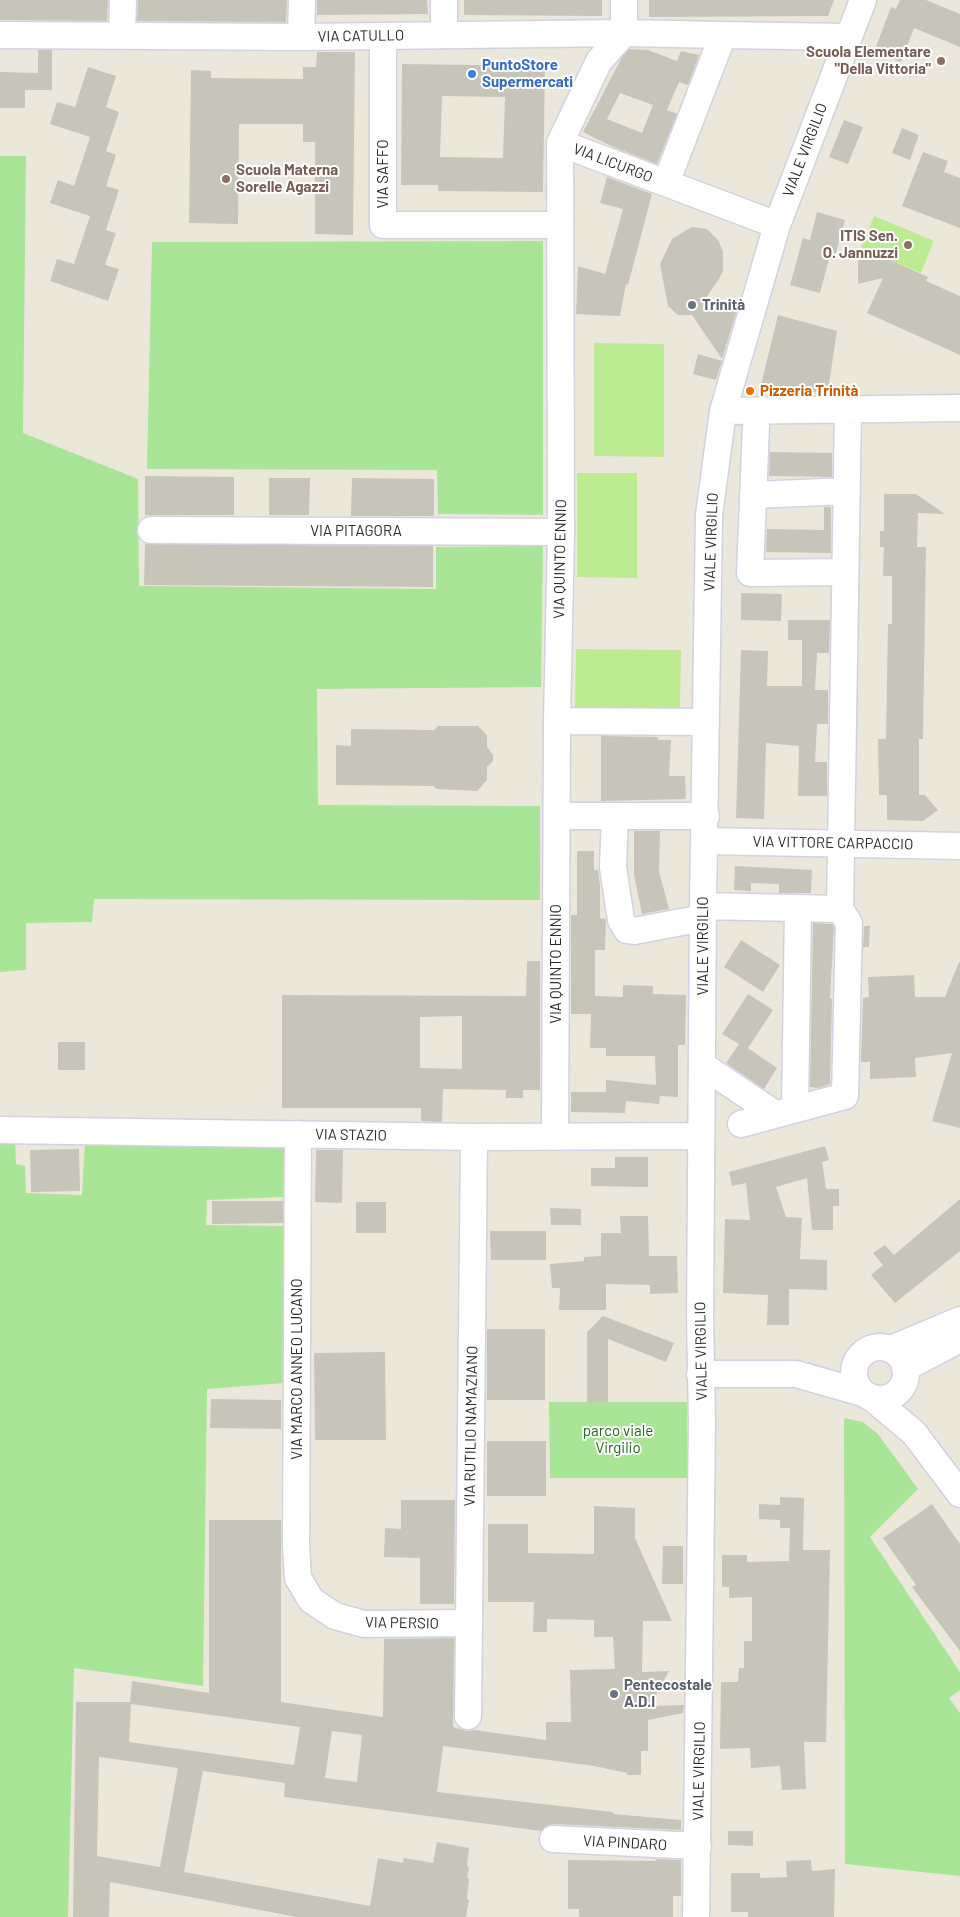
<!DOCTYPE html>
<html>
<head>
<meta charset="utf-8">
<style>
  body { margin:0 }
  canvas { display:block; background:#ece7db }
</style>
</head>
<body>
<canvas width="960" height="1917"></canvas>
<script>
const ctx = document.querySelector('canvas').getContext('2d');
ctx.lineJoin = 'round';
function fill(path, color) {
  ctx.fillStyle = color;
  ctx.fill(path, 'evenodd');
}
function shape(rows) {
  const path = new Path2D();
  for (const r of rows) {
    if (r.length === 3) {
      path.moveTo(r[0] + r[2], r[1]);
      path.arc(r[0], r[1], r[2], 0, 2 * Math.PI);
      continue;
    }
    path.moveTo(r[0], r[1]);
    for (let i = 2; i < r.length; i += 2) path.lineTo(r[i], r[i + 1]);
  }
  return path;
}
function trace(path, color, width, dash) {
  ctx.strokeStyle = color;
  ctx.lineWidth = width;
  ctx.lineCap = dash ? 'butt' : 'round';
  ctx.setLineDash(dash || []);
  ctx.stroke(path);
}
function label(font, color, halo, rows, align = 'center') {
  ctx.font = font + ' Barlow,sans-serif';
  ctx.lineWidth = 4;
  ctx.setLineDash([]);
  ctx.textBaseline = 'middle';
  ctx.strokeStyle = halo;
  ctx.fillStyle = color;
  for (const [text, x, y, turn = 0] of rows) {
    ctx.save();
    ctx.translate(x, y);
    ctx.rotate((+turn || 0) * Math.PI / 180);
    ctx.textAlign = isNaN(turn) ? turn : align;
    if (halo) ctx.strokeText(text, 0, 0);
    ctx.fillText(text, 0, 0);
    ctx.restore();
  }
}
fill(shape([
  [0,156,26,156,23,433,138,479,139,586,436,589,436,547,543,546,541,687,317,689,318,805,540,806,540,900,94,899,92,922,26,923,26,970,0,972],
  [543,241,543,515,438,514,437,470,147,469,152,242],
  [15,1137,16,1164,25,1166,26,1193,82,1195,85,1141,284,1142,284,1197,207,1200,206,1225,285,1226,283,1383,207,1389,203,1686,74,1668,68,1917,0,1917,0,1138],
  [549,1402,687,1402,687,1478,550,1478],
  [844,1418,863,1422,878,1434,918,1489,870,1537,960,1672,960,1690,949,1698,960,1713,960,1876,845,1864]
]), '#a8e596');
fill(shape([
  [874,216,934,241,921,273,861,247],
  [594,343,664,344,664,457,594,456],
  [577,473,637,473,637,578,577,577],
  [576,649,681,650,680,711,575,710]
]), '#bbec91');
fill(shape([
  [0,0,108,0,107,21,0,20],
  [138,0,287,0,286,22,137,21],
  [317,0,427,0,428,14,317,15],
  [464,0,602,0,602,16,464,15],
  [649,0,834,0,828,16,649,17],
  [900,0,926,0,960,14,960,47,914,28,901,62,874,52,891,7,896,9],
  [629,49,648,50,677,61,681,51,699,55,688,85,679,82,667,110,677,114,657,164,611,146,583,132,622,57],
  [620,93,653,105,642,133,607,119],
  [38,50,52,50,52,90,25,90,25,108,0,108,0,72,38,73],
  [317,52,355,52,353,235,315,234,315,142,303,142,303,124,239,124,238,224,189,223,191,70,211,71,211,78,303,79,303,67,316,67],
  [402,64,545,66,543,192,438,191,438,185,401,185],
  [442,96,505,97,503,158,440,157],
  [88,67,116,76,106,107,119,112,106,151,116,155,106,186,119,190,106,230,116,233,105,265,119,269,108,301,50,281,57,259,74,264,90,216,50,203,58,180,74,186,90,137,50,124,57,102,75,107],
  [844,120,863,127,848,164,829,157],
  [902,128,919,135,910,160,892,153],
  [923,152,948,161,944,172,960,178,960,228,902,206],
  [607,177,652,194,628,285,626,284,620,316,576,314,578,266,605,274,623,209,600,203],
  [817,212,845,220,834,260,829,259,820,293,790,285,803,238,810,240],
  [692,227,707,229,718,240,723,251,723,270,719,279,704,301,737,310,722,359,692,315,678,315,668,306,660,264,672,239],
  [858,251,875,259,877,254,928,277,926,281,960,296,960,355,867,313,883,278,858,284],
  [778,315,837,331,828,391,785,395,760,389],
  [698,354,722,361,716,380,693,374],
  [770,452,832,453,832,477,769,476],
  [145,476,234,477,234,515,145,515],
  [269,478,310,478,309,515,269,515],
  [352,478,434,479,434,516,351,516],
  [884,494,916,494,945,514,918,513,917,547,926,547,923,739,919,739,919,795,925,795,938,810,923,821,887,820,887,795,879,795,878,739,886,739,888,624,892,624,892,576,883,576,884,547,880,547,880,531,884,531],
  [824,507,831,507,831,553,766,552,767,529,824,530],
  [145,544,433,546,433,587,144,585],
  [741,593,782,594,781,621,741,620],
  [788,620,830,620,829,653,817,653,815,690,828,690,828,724,817,724,815,762,827,762,827,796,798,796,799,746,766,743,764,819,736,818,741,650,768,651,767,686,802,686,802,640,788,640],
  [438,726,478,726,487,735,487,747,493,755,493,761,487,767,487,780,477,791,437,789,433,786,336,785,336,745,351,746,351,729,434,730],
  [601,736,658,737,658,740,671,740,669,776,685,776,686,799,601,801],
  [634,831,660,831,659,871,669,909,642,914,634,875],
  [577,851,594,851,594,870,598,870,600,885,600,918,606,919,605,950,595,950,595,996,623,997,623,985,653,986,653,994,686,995,685,1045,678,1045,678,1097,660,1096,659,1104,626,1101,625,1113,571,1112,571,1092,606,1092,606,1080,656,1085,655,1056,606,1056,606,1048,590,1048,591,1014,571,1014,571,915,577,915],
  [735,866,812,870,811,893,779,893,779,884,751,883,751,891,734,890],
  [813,923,832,924,834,927,830,998,832,999,830,1084,818,1088,810,1087],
  [864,926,870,926,869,947,863,947],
  [741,940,780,965,763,992,724,967],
  [527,961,540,961,540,1090,523,1090,523,1098,506,1098,506,1090,443,1089,442,1122,421,1121,421,1108,282,1108,282,995,526,996],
  [462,1016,462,1069,420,1068,420,1017],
  [959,962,960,962,960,1128,932,1121,952,1053,915,1058,916,1077,870,1079,870,1062,861,1062,863,998,869,997,868,977,914,975,915,997,945,997],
  [748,994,773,1010,748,1048,777,1068,764,1089,726,1063,739,1044,722,1034],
  [58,1042,85,1042,85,1070,58,1070],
  [825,1146,829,1160,822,1162,826,1189,839,1189,839,1206,833,1206,833,1230,812,1230,807,1178,776,1187,786,1217,802,1218,800,1259,827,1260,827,1290,789,1289,789,1325,767,1325,768,1295,723,1293,725,1219,750,1220,746,1183,732,1186,729,1172],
  [79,1149,80,1191,31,1192,30,1150],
  [316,1150,343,1150,342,1203,315,1202],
  [615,1157,648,1157,648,1187,591,1186,591,1168,615,1168],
  [960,1199,960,1251,895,1303,871,1275,883,1265,873,1253,885,1245,894,1255],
  [212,1201,283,1201,283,1223,212,1224],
  [356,1202,386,1202,386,1233,356,1233],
  [550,1208,581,1209,581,1225,551,1225],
  [620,1216,648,1216,649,1256,677,1256,678,1293,650,1294,650,1285,606,1284,606,1310,559,1310,560,1288,552,1288,550,1264,584,1261,584,1257,601,1256,601,1233,621,1233],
  [490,1231,546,1231,546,1260,491,1260],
  [603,1316,674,1343,666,1362,608,1339,608,1402,587,1402,587,1332],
  [487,1329,545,1329,545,1400,487,1400],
  [385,1352,386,1440,315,1440,314,1353],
  [211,1399,281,1400,281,1429,210,1428],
  [487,1441,546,1441,546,1496,487,1496],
  [780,1497,804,1498,803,1550,830,1550,826,1742,804,1742,806,1789,782,1790,780,1766,751,1768,750,1748,720,1749,721,1682,738,1682,739,1668,744,1668,744,1641,752,1641,752,1597,729,1598,729,1587,722,1587,722,1555,747,1555,747,1562,789,1561,790,1528,780,1528,780,1520,759,1519,759,1504,780,1505],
  [401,1500,455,1500,454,1604,420,1604,420,1558,384,1557,385,1528,401,1529],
  [932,1504,960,1544,960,1651,912,1587,916,1585,883,1538],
  [594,1506,635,1508,635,1538,672,1621,643,1621,642,1672,669,1671,650,1706,684,1705,683,1713,648,1720,648,1751,641,1751,641,1775,627,1775,627,1773,594,1766,443,1746,437,1792,613,1812,613,1814,681,1820,681,1830,554,1824,546,1826,541,1831,284,1797,285,1783,203,1771,184,1872,370,1906,378,1858,403,1863,404,1858,433,1863,437,1842,469,1848,467,1866,469,1867,467,1878,469,1878,467,1899,469,1900,466,1917,297,1917,110,1882,109,1917,73,1917,76,1702,130,1702,132,1681,209,1693,209,1520,281,1520,281,1702,383,1717,384,1639,454,1638,453,1727,467,1731,474,1730,546,1740,546,1722,571,1722,570,1670,615,1669,613,1637,594,1637,594,1620,547,1619,547,1632,533,1632,534,1602,488,1602,488,1524,528,1524,528,1553,594,1554],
  [131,1704,300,1727,294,1765,129,1742],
  [332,1731,362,1735,357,1782,325,1778],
  [99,1757,178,1768,160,1867,97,1856],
  [663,1546,683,1546,683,1584,662,1584],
  [728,1831,753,1831,753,1846,728,1845],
  [656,1859,681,1860,681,1896,673,1896,673,1917,579,1917,579,1909,568,1909,568,1860,656,1861],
  [811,1860,812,1871,835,1869,834,1917,748,1917,748,1912,731,1912,731,1873,760,1873,760,1878,787,1877,786,1861]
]), '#c7c5ba');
const minor = shape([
  [0,35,301,37,624,33,723,35],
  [444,35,444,0],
  [122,36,123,0],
  [383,36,383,225,560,225],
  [301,37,302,0],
  [560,143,777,225],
  [666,183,723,35,848,37],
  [723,411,960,408],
  [756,427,750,573,845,572],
  [753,495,847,491],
  [151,530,561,532],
  [557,721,706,722],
  [557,816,706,816],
  [615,816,613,867,621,920,627,930,634,931,703,918],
  [706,841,960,846],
  [703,906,840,909,848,410],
  [702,1065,775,1114],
  [795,1109,798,908],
  [741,1124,845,1096,849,923,840,909],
  [0,1130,474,1137,701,1136],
  [298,1134,296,1546,298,1578,311,1600,335,1616,364,1624,469,1623],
  [555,1137,557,721,561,532,560,143,599,61,624,33,624,0],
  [880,1373,26],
  [891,1349,960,1320],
  [905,1368,960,1339],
  [700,1374,796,1374,863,1393],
  [871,1397,914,1433,960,1494],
  [468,1716,474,1137],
  [553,1839,698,1846],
  [696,1917,702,1422,700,1316,703,906,709,515,723,411,777,225,863,0]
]);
trace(minor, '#d0d2e3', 29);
trace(minor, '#fff', 26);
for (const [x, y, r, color] of [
  [941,61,5,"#8d6e63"],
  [472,74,5,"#3f7fe0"],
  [226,179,5,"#8d6e63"],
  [908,245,5,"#8d6e63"],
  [692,305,5,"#6b7280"],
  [750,391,5,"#e8710a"],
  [614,1694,5,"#6b7280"]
]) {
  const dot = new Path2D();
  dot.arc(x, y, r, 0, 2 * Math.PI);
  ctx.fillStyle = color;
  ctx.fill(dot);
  trace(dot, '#fff', 2);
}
label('15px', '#2a2a2a', '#fff', [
  ["VIA CATULLO",361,36,-1],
  ["VIALE VIRGILIO",805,150,-69],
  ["VIA LICURGO",613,163,21],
  ["VIA SAFFO",383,174,-90],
  ["VIA PITAGORA",356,531],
  ["VIALE VIRGILIO",711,542,-88],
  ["VIA QUINTO ENNIO",560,559,-89],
  ["VIA VITTORE CARPACCIO",833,843,1],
  ["VIALE VIRGILIO",703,946,-90],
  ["VIA QUINTO ENNIO",556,964,-90],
  ["VIA STAZIO",351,1135,1],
  ["VIALE VIRGILIO",701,1351,-91],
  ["VIA MARCO ANNEO LUCANO",297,1369,-90],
  ["VIA RUTILIO NAMAZIANO",471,1426,-89],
  ["VIA PERSIO",402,1623,1],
  ["VIALE VIRGILIO",699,1771,-89],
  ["VIA PINDARO",625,1843,3]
]);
label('bold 15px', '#785e54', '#fff', [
  ["Scuola Elementare",931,52],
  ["\"Della Vittoria\"",931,69],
  ["Scuola Materna",236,170,"left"],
  ["Sorelle Agazzi",236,187,"left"],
  ["ITIS Sen.",898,236],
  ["O. Jannuzzi",898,253]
], 'right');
label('bold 15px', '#366cbe', '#fff', [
  ["PuntoStore",482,65],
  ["Supermercati",482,82]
], 'left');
label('bold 15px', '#5b616d', '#fff', [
  ["Trinità",702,305],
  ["Pentecostale",624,1685],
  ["A.D.I",624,1702]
], 'left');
label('bold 15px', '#c56008', '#fff', [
  ["Pizzeria Trinità",760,391]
], 'left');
label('15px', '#1f6918', '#fff', [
  ["parco viale",618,1431],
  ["Virgilio",618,1448]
]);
</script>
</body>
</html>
